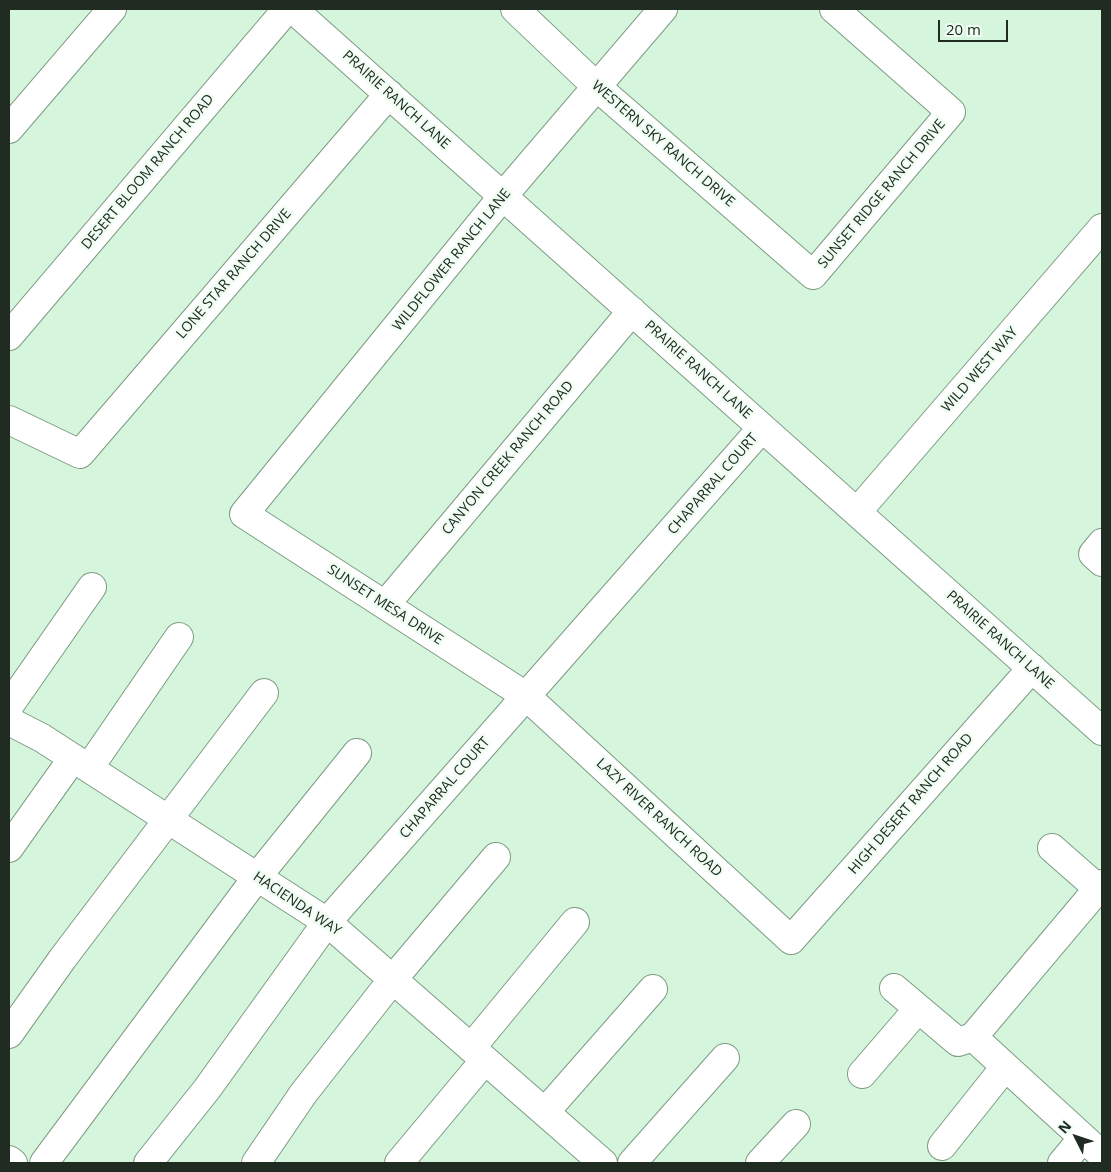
<!DOCTYPE html>
<html>
<head>
<meta charset="utf-8">
<style>
  body { margin:0 }
  #map { position:relative; width:1111px; height:1172px; overflow:hidden; background:#d5f6dc; font-family:"Open Sans",sans-serif }
  canvas { display:block }
  .frame { position:absolute; inset:0; border:10px solid #202c22; pointer-events:none }
  .north { position:absolute; left:1051px; top:1112px; width:50px; height:50px; -webkit-text-stroke:4px #f0fdf3; paint-order:stroke; rotate:311deg; font-size:14px; font-weight:700; line-height:20px; text-align:center; color:#202c22 }
  .north::after { content:''; display:block; margin:auto; width:18px; height:22px; background:#202c22; clip-path:polygon(50% 0,100% 100%,50% 72%,0 100%) }
  .scale { position:absolute; left:938px; top:20px; width:70px; height:22px; box-sizing:border-box; border:2px solid #202c22; border-top:0; padding-left:6px; font-size:15px; line-height:18px; white-space:nowrap; color:#202c22; -webkit-text-stroke:4px #f0fdf3; paint-order:stroke }
</style>
</head>
<body>
<div id="map">
<canvas width="1111" height="1172"></canvas>
<div class="frame"></div>
<div class="north">N</div>
<div class="scale">20 m</div>
</div>
<script>
const ctx = document.querySelector('canvas').getContext('2d');
ctx.lineJoin = 'round';
function shape(rows) {
  const path = new Path2D();
  for (const r of rows) {
    path.moveTo(r[0], r[1]);
    for (let i = 2; i < r.length; i += 2) path.lineTo(r[i], r[i + 1]);
  }
  return path;
}
function trace(path, color, width, dash) {
  ctx.strokeStyle = color;
  ctx.lineWidth = width;
  ctx.lineCap = dash ? 'butt' : 'round';
  ctx.setLineDash(dash || []);
  ctx.stroke(path);
}
function label(font, color, halo, rows, align = 'center') {
  ctx.font = font + ' "Open Sans",sans-serif';
  ctx.lineWidth = 5;
  ctx.setLineDash([]);
  ctx.textBaseline = 'middle';
  ctx.strokeStyle = halo;
  ctx.fillStyle = color;
  for (const [text, x, y, turn = 0] of rows) {
    ctx.save();
    ctx.translate(x, y);
    ctx.rotate((+turn || 0) * Math.PI / 180);
    ctx.textAlign = isNaN(turn) ? turn : align;
    if (halo) ctx.strokeText(text, 0, 0);
    ctx.fillText(text, 0, 0);
    ctx.restore();
  }
}
const minor = shape([
  [293,9,1102,731],
  [515,9,597,87,813,275,951,112,834,9],
  [663,9,503,196,244,514,526,696,791,940,1032,668],
  [9,129,112,9],
  [9,336,287,9],
  [9,420,80,454,389,94],
  [857,512,1102,228],
  [1102,543,1093,554,1102,562],
  [385,605,632,311],
  [9,706,92,587],
  [9,721,42,738,327,922,603,1163],
  [89,768,179,637],
  [9,848,73,758],
  [1052,848,1102,892],
  [894,988,958,1042,973,1037],
  [9,1034,63,958,264,693],
  [973,1037,1102,884],
  [973,1037,1102,1155],
  [471,1048,575,922],
  [862,1074,918,1009],
  [545,1112,653,989],
  [942,1146,1005,1067],
  [44,1163,257,877,357,753],
  [148,1163,207,1089,327,922,762,428],
  [256,1163,303,1094,393,979,496,857],
  [399,1163,485,1060],
  [632,1163,725,1058],
  [760,1163,796,1124],
  [1062,1163,1083,1138]
]);
const motorway = shape([
  [9,1160,13,1163]
]);
trace(minor, '#7d9b83', 30);
trace(motorway, '#7d9b83', 30);
trace(minor, '#fff', 28);
trace(motorway, '#fff', 28);
label('14px', '#202c22', '#f0fdf3', [
  ["PRAIRIE RANCH LANE",396,100,42],
  ["WESTERN SKY RANCH DRIVE",663,144,41],
  ["DESERT BLOOM RANCH ROAD",148,172,-50],
  ["SUNSET RIDGE RANCH DRIVE",882,194,-50],
  ["WILDFLOWER RANCH LANE",452,260,-51],
  ["LONE STAR RANCH DRIVE",234,274,-49],
  ["PRAIRIE RANCH LANE",698,370,42],
  ["WILD WEST WAY",980,370,-49],
  ["CANYON CREEK RANCH ROAD",508,458,-50],
  ["CHAPARRAL COURT",713,484,-49],
  ["SUNSET MESA DRIVE",385,605,33],
  ["PRAIRIE RANCH LANE",1000,640,42],
  ["CHAPARRAL COURT",445,788,-49],
  ["HIGH DESERT RANCH ROAD",911,804,-49],
  ["LAZY RIVER RANCH ROAD",659,818,43],
  ["HACIENDA WAY",297,904,34]
]);
</script>
</body>
</html>
